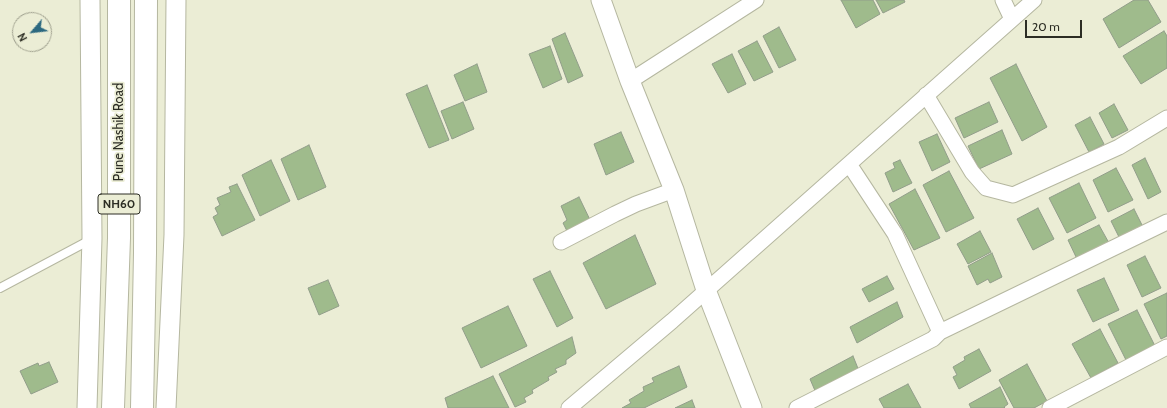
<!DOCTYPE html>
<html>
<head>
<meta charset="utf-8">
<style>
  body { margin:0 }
  #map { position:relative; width:1167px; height:408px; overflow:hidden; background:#ebedd5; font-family:Cabin,sans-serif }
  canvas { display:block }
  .north { position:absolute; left:12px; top:12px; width:40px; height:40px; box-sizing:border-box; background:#ebedd5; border:1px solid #9fa08e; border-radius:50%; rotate:242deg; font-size:11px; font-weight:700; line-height:16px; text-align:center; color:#2c2d24 }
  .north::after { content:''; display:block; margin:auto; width:14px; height:18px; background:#2c6980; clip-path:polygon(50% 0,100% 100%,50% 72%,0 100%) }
  .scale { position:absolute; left:1025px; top:20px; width:57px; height:18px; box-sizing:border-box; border:2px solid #2c2d24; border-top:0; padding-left:5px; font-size:12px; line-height:14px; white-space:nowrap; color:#2c2d24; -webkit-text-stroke:3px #ebedd5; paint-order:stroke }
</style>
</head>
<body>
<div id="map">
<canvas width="1167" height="408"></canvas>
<div class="north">N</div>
<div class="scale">20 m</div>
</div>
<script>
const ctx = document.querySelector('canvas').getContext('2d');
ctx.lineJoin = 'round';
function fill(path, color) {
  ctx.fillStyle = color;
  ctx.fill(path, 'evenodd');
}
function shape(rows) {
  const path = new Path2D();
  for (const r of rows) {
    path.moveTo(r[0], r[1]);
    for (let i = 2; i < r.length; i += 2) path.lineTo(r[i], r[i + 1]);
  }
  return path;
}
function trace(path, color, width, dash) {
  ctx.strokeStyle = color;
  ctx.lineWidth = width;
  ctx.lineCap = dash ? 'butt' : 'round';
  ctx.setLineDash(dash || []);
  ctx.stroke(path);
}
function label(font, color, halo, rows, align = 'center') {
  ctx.font = font + ' Cabin,sans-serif';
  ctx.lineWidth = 3.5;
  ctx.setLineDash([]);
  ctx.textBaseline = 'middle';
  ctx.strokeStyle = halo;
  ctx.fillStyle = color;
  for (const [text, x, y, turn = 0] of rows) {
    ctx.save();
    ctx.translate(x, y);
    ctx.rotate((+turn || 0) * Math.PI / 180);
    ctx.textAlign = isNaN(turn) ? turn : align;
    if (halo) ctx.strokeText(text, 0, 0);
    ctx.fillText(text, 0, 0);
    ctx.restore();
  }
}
const building = shape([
  [841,0,873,0,880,14,856,28,841,0],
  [876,0,904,0,905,2,883,13,876,0],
  [1134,0,1148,0,1161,22,1119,48,1103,19,1134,0],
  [779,27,796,60,779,68,763,36,779,27],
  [1164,31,1167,36,1167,68,1141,84,1123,56,1164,31],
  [565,33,583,76,568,83,552,39,565,33],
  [757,41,773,72,754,81,738,51,757,41],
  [550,46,562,79,543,88,529,54,550,46],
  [732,54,746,84,728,93,712,64,732,54],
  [477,64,487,92,465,101,454,75,477,64],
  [1016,64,1047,127,1022,141,990,78,1016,64],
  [427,85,449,140,429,148,406,94,427,85],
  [463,102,474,129,452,139,441,111,463,102],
  [989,102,998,122,964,138,955,118,989,102],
  [1114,104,1128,130,1112,138,1099,113,1114,104],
  [1090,117,1104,144,1089,152,1075,125,1090,117],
  [1002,130,1012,154,979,169,968,146,1002,130],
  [621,132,634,162,606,175,594,144,621,132],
  [937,134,950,162,932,171,919,142,937,134],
  [309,145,326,187,298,200,281,159,309,145],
  [1145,158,1161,192,1148,199,1132,165,1145,158],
  [271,160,290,201,260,216,242,175,271,160],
  [900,160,912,183,893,192,885,173,895,168,893,163,900,160],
  [1116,168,1133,200,1108,212,1093,180,1116,168],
  [949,171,974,218,946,232,923,185,949,171],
  [1079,183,1096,218,1067,233,1049,198,1079,183],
  [237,184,255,220,222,236,213,217,218,214,215,208,220,205,217,198,231,192,229,187,237,184],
  [915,189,940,238,914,250,889,204,915,189],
  [579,197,592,224,569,235,563,223,567,220,561,206,579,197],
  [1038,208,1054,239,1033,250,1017,219,1038,208],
  [1134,209,1143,227,1120,239,1111,221,1134,209],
  [1099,225,1109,243,1077,259,1068,240,1099,225],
  [980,231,991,252,968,264,957,244,980,231],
  [635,235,656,284,606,309,583,263,635,235],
  [992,253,1002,277,990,283,988,279,977,285,968,266,992,253],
  [1145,256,1161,288,1142,297,1127,265,1145,256],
  [550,271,573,318,557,327,533,279,550,271],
  [887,276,894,289,869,302,862,289,887,276],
  [1104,278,1119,310,1093,322,1077,290,1104,278],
  [328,280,339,306,319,315,308,288,328,280],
  [1167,293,1167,336,1161,339,1144,304,1167,293],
  [897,302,903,317,857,343,850,327,897,302],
  [508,306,527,346,481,368,462,328,508,306],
  [1137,310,1155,346,1127,362,1108,324,1137,310],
  [1100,329,1118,363,1091,378,1072,344,1100,329],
  [572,337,576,353,566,360,566,364,555,369,557,372,548,377,549,380,532,390,533,393,524,398,526,402,515,407,499,374,572,337],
  [979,349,991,371,959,389,953,377,957,375,953,367,965,360,964,357,979,349],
  [853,356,859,371,816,393,810,379,853,356],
  [49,362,58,382,31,394,20,371,38,363,39,366,49,362],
  [1027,364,1047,401,1034,408,1014,408,999,380,1027,364],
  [679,366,687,387,644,408,622,408,631,403,629,400,644,391,643,387,654,382,652,378,679,366],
  [493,376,509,408,448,408,445,398,493,376],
  [908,384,921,408,884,408,879,399,908,384],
  [1000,387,1008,404,1004,407,1005,408,971,408,969,404,1000,387],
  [692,400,695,408,675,408,692,400]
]);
fill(building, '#9fbb8c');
trace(building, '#919d8a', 1);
const service = shape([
  [0,288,92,239]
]);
const minor = shape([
  [1003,0,1012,19],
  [630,81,756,0],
  [926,95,972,172,986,188,1013,195,1119,147,1167,118],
  [849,164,895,234,940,332],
  [561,242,615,214,636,204,674,190],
  [569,408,672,321,1034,0],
  [797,408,933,339,940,332,1167,222],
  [1050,408,1167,347]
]);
const tertiary = shape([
  [601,0,630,81,674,190,706,290,752,408],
  [87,408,92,238,90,0],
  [166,408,174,235,176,0]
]);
const trunk = shape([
  [113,408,119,238,119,0],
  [142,408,145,253,146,0]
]);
trace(service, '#b5b7a0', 10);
trace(minor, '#b5b7a0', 17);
trace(tertiary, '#b5b7a0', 21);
trace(trunk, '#b5b7a0', 24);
trace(service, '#fff', 8);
trace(minor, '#fff', 15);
trace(tertiary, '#fff', 19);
trace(trunk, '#fff', 22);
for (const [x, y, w] of [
  [119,204,42]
]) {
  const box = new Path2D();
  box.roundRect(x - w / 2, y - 10, w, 20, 3);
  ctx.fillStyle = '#ebedd5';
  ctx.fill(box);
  trace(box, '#2c2d24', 1);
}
label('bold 12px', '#2c2d24', null, [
  ["NH60",119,204]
]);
label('13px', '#2c2d24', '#ebedd5', [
  ["Pune Nashik Road",119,132,-90]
]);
</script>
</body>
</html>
